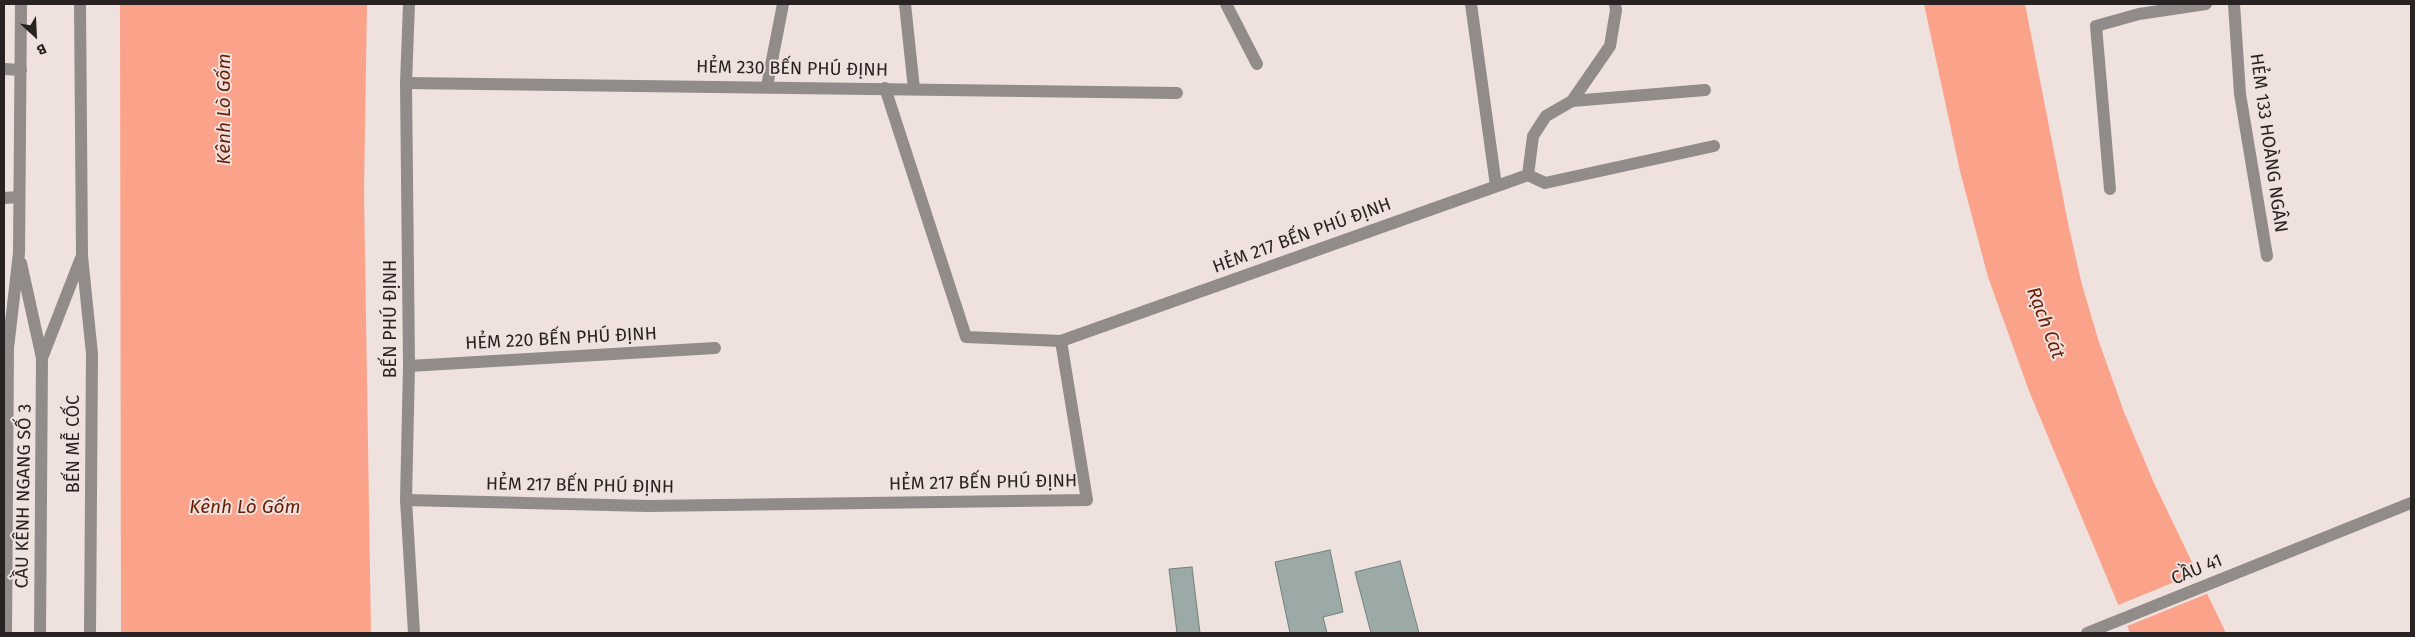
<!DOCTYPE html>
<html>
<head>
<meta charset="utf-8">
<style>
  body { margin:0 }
  #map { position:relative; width:2415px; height:637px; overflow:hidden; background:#efe1dd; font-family:"Fira Sans",sans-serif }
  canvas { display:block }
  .frame { position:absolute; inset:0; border:5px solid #282322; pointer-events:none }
  .north { position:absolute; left:10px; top:10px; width:50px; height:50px; -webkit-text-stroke:4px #efe1dd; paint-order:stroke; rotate:155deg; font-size:14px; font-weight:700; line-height:20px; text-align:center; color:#282322 }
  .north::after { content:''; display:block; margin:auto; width:18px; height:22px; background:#282322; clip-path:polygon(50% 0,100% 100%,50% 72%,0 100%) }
</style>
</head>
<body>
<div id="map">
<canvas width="2415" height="637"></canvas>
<div class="frame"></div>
<div class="north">B</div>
</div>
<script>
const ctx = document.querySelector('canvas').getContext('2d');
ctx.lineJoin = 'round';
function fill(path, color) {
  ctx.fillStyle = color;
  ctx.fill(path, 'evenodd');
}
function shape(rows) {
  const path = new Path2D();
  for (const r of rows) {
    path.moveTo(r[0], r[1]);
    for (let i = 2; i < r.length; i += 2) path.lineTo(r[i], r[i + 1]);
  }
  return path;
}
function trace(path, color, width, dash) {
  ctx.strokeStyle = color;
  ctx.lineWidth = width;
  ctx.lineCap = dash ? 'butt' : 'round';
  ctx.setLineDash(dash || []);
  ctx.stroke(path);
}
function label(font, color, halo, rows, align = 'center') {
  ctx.font = font + ' "Fira Sans",sans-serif';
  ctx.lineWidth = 4;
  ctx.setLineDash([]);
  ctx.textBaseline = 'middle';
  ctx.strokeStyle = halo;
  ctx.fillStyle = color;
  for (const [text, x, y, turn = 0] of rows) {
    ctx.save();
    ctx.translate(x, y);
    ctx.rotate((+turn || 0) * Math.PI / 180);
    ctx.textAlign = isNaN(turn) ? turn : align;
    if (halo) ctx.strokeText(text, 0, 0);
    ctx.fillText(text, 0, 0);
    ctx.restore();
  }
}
fill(shape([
  [120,4,367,4,364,191,371,633,121,633],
  [1924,4,2025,4,2068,223,2081,281,2098,339,2124,412,2154,483,2226,633,2130,633,2029,391,1988,277,1960,171]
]), '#faa38a');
fill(shape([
  [2199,572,2209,593,2125,627,2116,606]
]), '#efe1dd');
const building = shape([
  [1330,550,1343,612,1323,617,1327,633,1290,633,1275,562,1330,550],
  [1400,561,1419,633,1371,633,1355,572,1400,561],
  [1192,567,1200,633,1177,633,1169,569,1192,567]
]);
fill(building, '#9caaa7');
trace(building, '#72807c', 1);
trace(shape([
  [905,4,914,89],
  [1226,4,1257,64],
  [1471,4,1496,186],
  [1615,4,1616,10,1610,46,1572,101,1546,116,1533,136,1528,175,1545,183,1714,146],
  [2234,4,2240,94,2267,256],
  [767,86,783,4],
  [885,88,966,337,1061,341],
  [1572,101,1705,90]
]), '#918b8a', 12);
trace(shape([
  [4,69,21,70],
  [406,83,1177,93],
  [2110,189,2096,26,2139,14,2206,4],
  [4,198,19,197],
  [409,366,715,348],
  [406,500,648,506,1087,500,1061,341,1528,175]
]), '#918b8a', 12);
trace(shape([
  [80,4,82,256,92,354,90,633],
  [409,4,406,83,409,366,406,500,414,633],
  [21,263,42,358,40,633],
  [42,358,81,258],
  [6,633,8,348,19,253,21,4],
  [2087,633,2411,503]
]), '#918b8a', 12);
label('18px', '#282322', '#efe1dd', [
  ["HẺM 230 BẾN PHÚ ĐỊNH",792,69,1],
  ["HẺM 133 HOÀNG NGÂN",2268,143,82],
  ["HẺM 217 BẾN PHÚ ĐỊNH",1302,236,-20],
  ["BẾN PHÚ ĐỊNH",391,319,-90],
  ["HẺM 220 BẾN PHÚ ĐỊNH",561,339,-3],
  ["BẾN MỄ CỐC",74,444,-90],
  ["HẺM 217 BẾN PHÚ ĐỊNH",983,483,-1],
  ["HẺM 217 BẾN PHÚ ĐỊNH",580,486,1],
  ["CẦU KÊNH NGANG SỐ 3",24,496,-89],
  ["CẦU 41",2197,570,-22]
]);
label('italic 19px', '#681d05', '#efe1dd', [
  ["Kênh Lò Gốm",225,109,-90],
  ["Rạch Cát",2045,323,69],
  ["Kênh Lò Gốm",245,508]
]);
</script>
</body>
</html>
